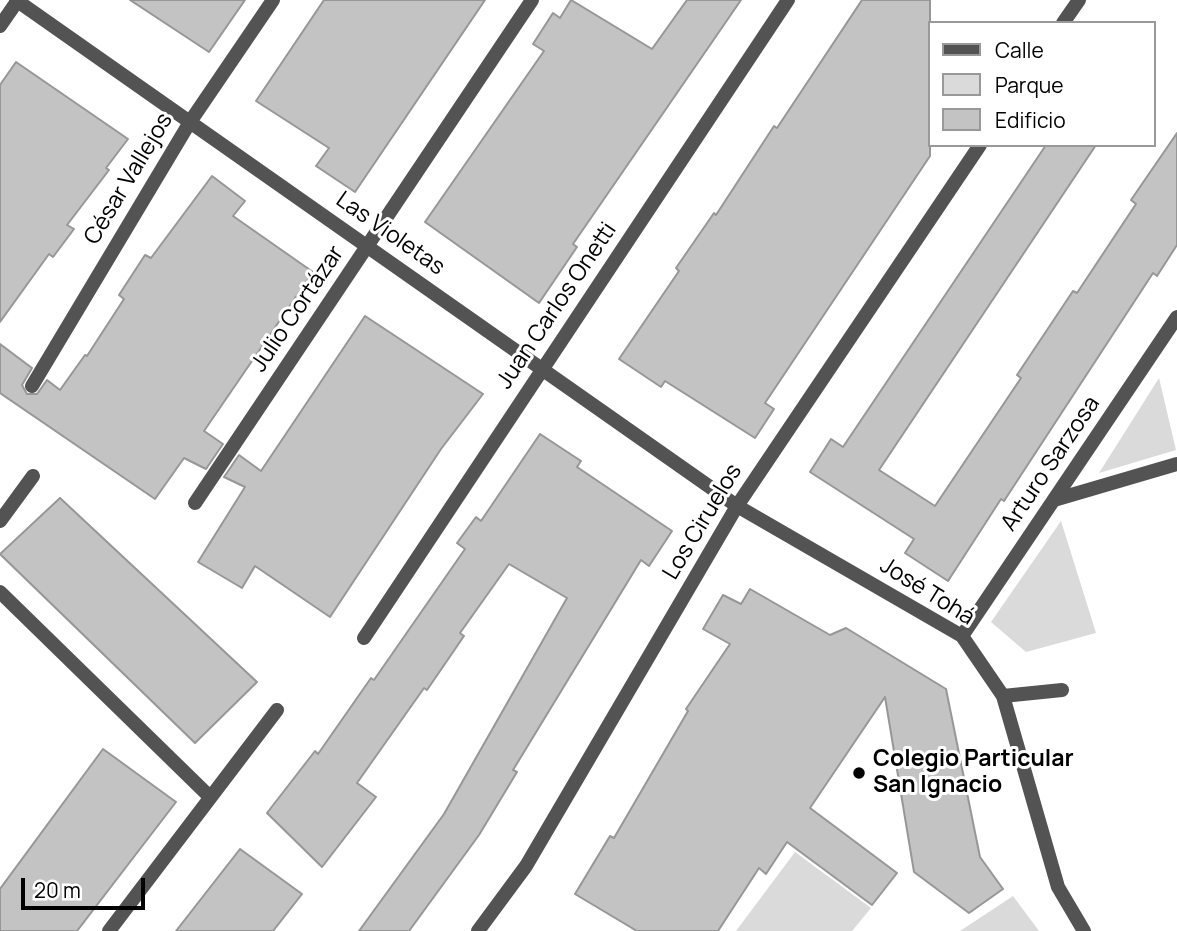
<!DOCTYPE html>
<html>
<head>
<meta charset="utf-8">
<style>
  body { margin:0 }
  #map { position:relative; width:1177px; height:931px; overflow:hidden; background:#fff; font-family:Manrope,sans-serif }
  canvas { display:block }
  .legend { position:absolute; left:928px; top:21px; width:228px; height:126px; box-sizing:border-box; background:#fff; border:2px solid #999; margin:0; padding:9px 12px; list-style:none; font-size:21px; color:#000 }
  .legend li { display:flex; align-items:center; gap:14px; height:35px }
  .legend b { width:35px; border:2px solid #999 }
  .scale { position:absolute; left:21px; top:878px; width:124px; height:32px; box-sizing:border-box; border:4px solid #000; border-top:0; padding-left:9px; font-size:21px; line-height:24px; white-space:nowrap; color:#000; -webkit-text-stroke:5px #fff; paint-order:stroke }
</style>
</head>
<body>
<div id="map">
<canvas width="1177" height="931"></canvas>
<ul class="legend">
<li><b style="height:9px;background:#535353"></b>Calle</li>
<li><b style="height:19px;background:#dadada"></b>Parque</li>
<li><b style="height:19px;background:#c3c3c3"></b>Edificio</li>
</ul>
<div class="scale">20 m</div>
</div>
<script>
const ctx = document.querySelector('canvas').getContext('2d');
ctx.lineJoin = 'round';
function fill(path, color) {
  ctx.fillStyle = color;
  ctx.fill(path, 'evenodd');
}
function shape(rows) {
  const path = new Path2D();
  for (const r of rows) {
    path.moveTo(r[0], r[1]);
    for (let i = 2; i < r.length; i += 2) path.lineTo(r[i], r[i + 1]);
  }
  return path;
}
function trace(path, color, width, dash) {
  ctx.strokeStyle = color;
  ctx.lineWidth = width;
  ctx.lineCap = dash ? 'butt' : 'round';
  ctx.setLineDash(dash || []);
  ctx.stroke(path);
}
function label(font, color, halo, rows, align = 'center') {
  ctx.font = font + ' Manrope,sans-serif';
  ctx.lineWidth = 6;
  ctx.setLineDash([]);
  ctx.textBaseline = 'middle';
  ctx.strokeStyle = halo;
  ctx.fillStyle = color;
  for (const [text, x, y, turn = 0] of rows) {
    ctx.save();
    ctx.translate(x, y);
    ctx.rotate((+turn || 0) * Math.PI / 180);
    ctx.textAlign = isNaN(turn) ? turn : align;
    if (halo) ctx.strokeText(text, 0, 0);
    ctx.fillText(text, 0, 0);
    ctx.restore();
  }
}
fill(shape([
  [1159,378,1176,450,1099,473],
  [1061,521,1096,633,1026,652,991,622],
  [795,852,871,908,852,931,736,931],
  [1013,896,1039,931,960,931]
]), '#dadada');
const building = shape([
  [130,0,245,0,209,52,130,0],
  [324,0,485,0,355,192,316,166,329,148,256,101,324,0],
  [571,0,652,49,687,0,741,0,573,244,577,247,539,303,425,222,544,51,533,44,553,13,560,18,571,0],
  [862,0,930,0,930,156,765,403,774,409,755,438,665,381,661,387,619,359,679,271,676,268,714,213,716,215,774,126,777,128,862,0],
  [16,62,128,139,106,168,109,170,67,225,74,229,53,257,49,254,0,322,0,85,16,62],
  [1177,133,1177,245,1157,276,1153,273,1004,501,1001,499,948,581,905,553,914,539,810,472,831,439,843,447,1046,145,1096,145,879,470,935,506,1021,378,1017,375,1073,291,1077,293,1136,204,1131,200,1177,133],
  [212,176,245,201,233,216,313,272,204,431,223,444,206,469,184,458,155,499,0,393,0,344,32,368,22,385,27,394,37,394,47,380,60,390,85,355,87,356,124,299,119,295,145,255,151,258,212,176],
  [365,316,483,394,441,449,330,617,255,566,242,588,198,562,245,487,224,477,239,455,261,471,365,316],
  [540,434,581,461,577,467,672,531,649,566,641,560,513,770,517,772,479,835,409,931,359,931,444,814,567,598,509,564,460,633,464,636,427,690,424,688,357,783,376,797,322,867,267,813,315,751,318,754,371,678,374,680,465,549,457,543,476,517,481,521,540,434],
  [60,498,257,682,195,743,0,554,60,498],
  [750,589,830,635,846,628,946,689,980,857,1003,889,969,913,914,872,885,697,810,808,897,873,872,905,787,842,766,874,759,868,718,931,637,931,575,894,610,836,614,838,688,711,686,709,730,644,703,629,723,595,741,604,750,589],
  [103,749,176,802,77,931,0,931,0,889,103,749],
  [240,849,302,894,273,931,176,931,240,849]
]);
fill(building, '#c3c3c3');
trace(building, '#979797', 2);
trace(shape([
  [0,521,33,476],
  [0,592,210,797],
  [1003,696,1062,690],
  [109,931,277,710]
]), '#535353', 14);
trace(shape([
  [16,0,737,506,962,636,1003,696,1058,887,1084,931],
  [1063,23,1079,0],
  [0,26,18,0],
  [32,386,190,122,273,0],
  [1054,500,1177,464],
  [195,503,532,0],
  [962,636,1177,317],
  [364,638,788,0],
  [478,931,526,866,737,506,980,145]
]), '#535353', 14);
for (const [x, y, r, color] of [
  [859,773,7,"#000"]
]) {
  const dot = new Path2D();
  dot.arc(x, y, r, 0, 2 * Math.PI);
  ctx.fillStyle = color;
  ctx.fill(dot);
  trace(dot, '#fff', 2.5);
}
label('23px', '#000', '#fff', [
  ["César Vallejos",129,179,-59],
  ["Las Violetas",390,234,35],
  ["Juan Carlos Onetti",557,306,-56],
  ["Julio Cortázar",298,309,-56],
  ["Arturo Sarzosa",1051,464,-56],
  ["Los Ciruelos",703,522,-59],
  ["José Tohá",927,592,32]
]);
label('bold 23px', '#000', '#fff', [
  ["Colegio Particular",873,760],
  ["San Ignacio",873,786]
], 'left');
</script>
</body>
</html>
